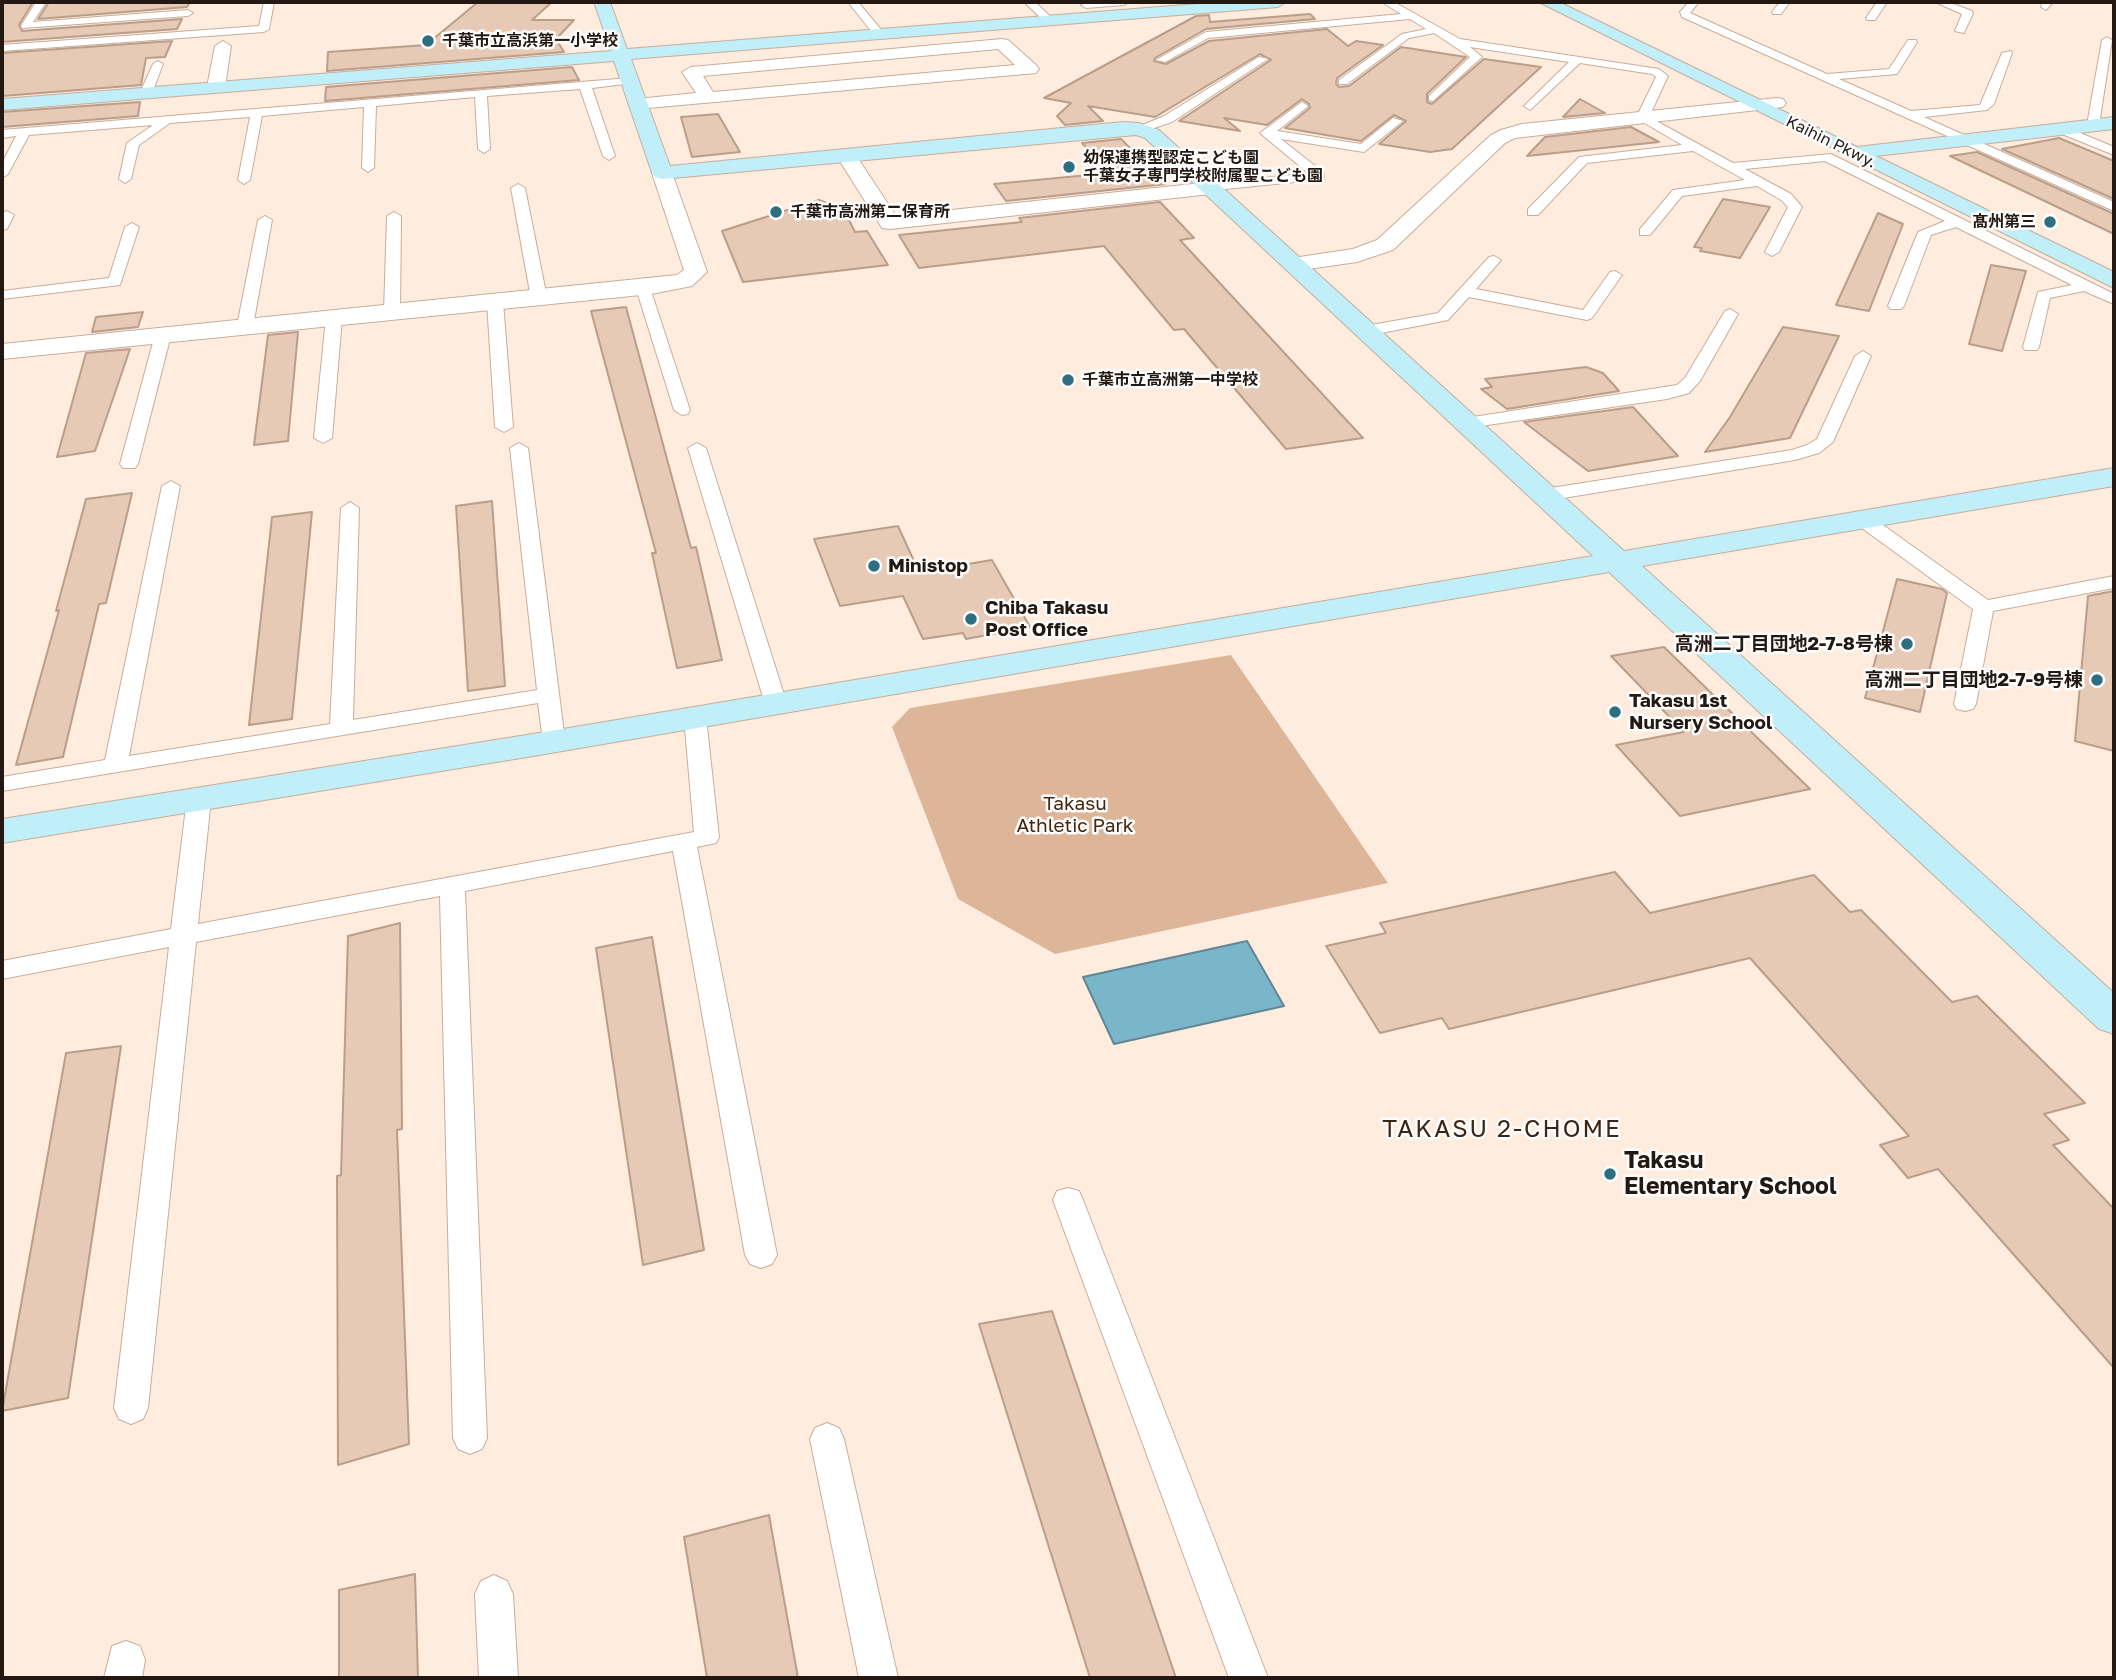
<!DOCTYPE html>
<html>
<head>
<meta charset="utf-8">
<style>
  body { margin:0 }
  #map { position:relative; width:2116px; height:1680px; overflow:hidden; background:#feecdf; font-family:"Golos Text",sans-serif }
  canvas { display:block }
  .frame { position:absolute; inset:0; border:4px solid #241912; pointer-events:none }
</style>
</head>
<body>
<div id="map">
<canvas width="2116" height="1680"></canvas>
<div class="frame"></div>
</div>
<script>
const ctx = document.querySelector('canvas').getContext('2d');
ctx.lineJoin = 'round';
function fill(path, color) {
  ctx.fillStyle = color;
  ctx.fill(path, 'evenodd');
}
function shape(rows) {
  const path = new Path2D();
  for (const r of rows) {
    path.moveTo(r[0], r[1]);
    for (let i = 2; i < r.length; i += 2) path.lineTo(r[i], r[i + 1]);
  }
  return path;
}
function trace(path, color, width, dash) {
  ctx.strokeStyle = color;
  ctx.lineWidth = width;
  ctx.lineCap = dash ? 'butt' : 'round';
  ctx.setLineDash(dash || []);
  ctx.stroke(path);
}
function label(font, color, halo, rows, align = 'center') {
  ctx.font = font + ' "Golos Text","Noto Sans JP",sans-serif';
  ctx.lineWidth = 5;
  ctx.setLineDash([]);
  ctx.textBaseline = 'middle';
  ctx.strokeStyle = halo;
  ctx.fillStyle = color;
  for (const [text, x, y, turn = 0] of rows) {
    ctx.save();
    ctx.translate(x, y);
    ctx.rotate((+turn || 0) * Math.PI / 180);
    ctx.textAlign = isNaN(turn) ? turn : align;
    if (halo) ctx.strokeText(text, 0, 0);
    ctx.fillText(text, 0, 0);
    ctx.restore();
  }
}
fill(shape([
  [1231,655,1388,883,1055,954,958,899,892,727,910,708]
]), '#ddb69a');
const water = shape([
  [1247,941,1284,1006,1114,1044,1083,977,1247,941]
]);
fill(water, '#7ab6ca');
trace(water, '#608793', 2);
const building = shape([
  [2,2,33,2,19,25,22,31,182,19,177,29,2,42,2,2],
  [49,2,190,2,187,7,38,19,49,2],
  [478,2,552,2,532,20,574,20,556,39,564,52,327,71,328,52,426,45,478,2],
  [1310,14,1315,19,1206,29,1155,58,1154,61,1166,64,1209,41,1327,29,1348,46,1356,41,1383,45,1337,78,1336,84,1339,87,1349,86,1401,47,1466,57,1427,94,1427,102,1432,104,1484,59,1541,67,1452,149,1430,152,1379,144,1406,121,1394,115,1361,141,1285,128,1310,108,1309,104,1302,99,1267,125,1224,118,1240,131,1179,121,1271,60,1260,54,1155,117,1088,106,1103,121,1065,125,1057,116,1071,103,1044,98,1196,16,1209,15,1210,22,1310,14],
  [172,41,165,57,146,58,141,85,2,96,2,53,172,41],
  [572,67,579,80,325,101,326,87,572,67],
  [1580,99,1605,113,1563,117,1580,99],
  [140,102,138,116,2,127,2,112,140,102],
  [718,114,740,152,692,157,681,117,718,114],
  [1631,127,1659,142,1527,156,1545,137,1631,127],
  [2059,138,2114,161,2114,199,2002,149,2059,138],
  [1121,139,1166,184,1006,201,994,184,1110,173,1082,143,1121,139],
  [1977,152,2114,214,2114,234,1950,156,1977,152],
  [1723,199,1770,207,1740,258,1700,251,1702,248,1694,247,1723,199],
  [819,200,844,210,855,232,867,231,888,265,743,282,722,231,819,200],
  [1160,202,1194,238,1180,240,1363,438,1286,449,1184,329,1174,330,1104,246,919,268,899,235,1022,222,1019,218,1160,202],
  [1878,213,1903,224,1869,311,1836,305,1878,213],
  [1991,265,2026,271,2002,351,1969,344,1991,265],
  [626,307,691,548,696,547,722,660,677,668,652,553,656,553,591,311,626,307],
  [143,312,138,327,92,332,96,317,143,312],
  [1783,327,1839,336,1790,438,1705,452,1730,417,1783,327],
  [298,332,288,441,254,445,268,335,298,332],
  [130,349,95,451,57,457,86,353,130,349],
  [1586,367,1603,373,1619,391,1507,409,1481,389,1492,387,1485,379,1586,367],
  [1633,407,1678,456,1588,471,1524,422,1633,407],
  [132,493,106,603,99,604,63,757,16,765,59,610,56,611,86,499,132,493],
  [492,501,505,686,468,691,456,506,492,501],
  [312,512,292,719,249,725,272,517,312,512],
  [898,526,919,572,992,560,1030,627,966,639,963,633,923,639,903,596,840,606,814,539,898,526],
  [1897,579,1942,589,1947,593,1920,712,1865,698,1897,579],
  [2114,591,2114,751,2075,741,2088,596,2114,591],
  [1664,647,1810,789,1680,816,1616,745,1684,732,1611,656,1664,647],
  [1615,872,1650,913,1814,875,1850,912,1861,910,1952,1002,1977,996,2085,1103,2044,1114,2069,1140,2053,1145,2114,1209,2114,1368,1938,1169,1908,1178,1880,1145,1909,1136,1750,958,1449,1029,1442,1018,1380,1033,1326,946,1386,933,1380,923,1615,872],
  [400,923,402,1129,397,1130,409,1444,338,1465,337,1176,341,1175,348,936,400,923],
  [652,937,704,1250,643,1265,596,948,652,937],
  [121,1046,68,1398,2,1411,66,1053,121,1046],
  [1052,1311,1176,1678,1090,1678,979,1324,1052,1311],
  [769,1515,798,1678,707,1678,684,1537,769,1515],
  [415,1574,418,1678,339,1678,339,1590,415,1574]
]);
fill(building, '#e7cab6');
trace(building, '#ba9e8a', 2);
const lane = shape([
  [36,2,46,2,33,22,188,10,193,13,188,16,22,28,21,26,36,2],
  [264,2,274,2,269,29,264,32,2,51,2,45,259,26,264,2],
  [848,2,858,2,883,32,883,36,875,36,848,2],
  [1024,2,1035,2,1054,20,1045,22,1024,2],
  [1089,2,1129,2,1124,5,1086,8,1081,5,1089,2],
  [1382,2,1394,2,1460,39,1659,69,1668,76,1649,117,1733,163,1831,154,2114,294,2114,304,2084,291,2050,298,2039,347,2037,350,2025,350,2023,347,2038,292,2072,285,1956,227,1931,235,1904,306,1901,309,1891,309,1888,306,1918,232,1945,221,1825,161,1745,169,1791,194,1802,207,1779,252,1772,256,1765,252,1788,207,1781,200,1757,186,1682,196,1650,235,1640,235,1640,229,1673,190,1745,180,1693,151,1587,163,1538,215,1528,215,1528,209,1579,157,1682,145,1636,118,1656,77,1652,74,1580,63,1530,110,1524,106,1526,104,1569,62,1470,47,1482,57,1433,101,1429,100,1429,96,1470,57,1434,33,1409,38,1347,84,1339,84,1339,80,1402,34,1426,29,1410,19,1208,38,1165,62,1156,60,1206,32,1401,14,1382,2],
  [1689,2,1699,2,1690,13,1827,74,1889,69,1908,40,1916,40,1917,42,1897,74,1839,79,1911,111,1980,105,2002,53,2011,51,2012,53,1994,104,1987,110,1924,117,2114,202,2114,211,1682,17,1680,12,1689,2],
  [1780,2,1790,2,1781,14,1773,14,1772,12,1780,2],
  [1877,2,1887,2,1875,20,1867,20,1866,18,1877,2],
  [1935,2,1948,2,1972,11,1973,13,1964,33,1955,31,1962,14,1935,2],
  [2043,2,2053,2,2046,10,2041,7,2043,2],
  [2107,37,2112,40,2099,125,2093,129,2087,125,2102,40,2107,37],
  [1259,57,1268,59,1172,122,1139,133,1133,129,1164,116,1259,57],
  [158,61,163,64,152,93,142,95,140,93,153,64,158,61],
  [629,78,635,81,633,83,592,88,615,156,609,160,603,156,580,89,487,96,490,149,484,153,478,149,475,97,376,106,374,168,368,172,362,168,364,107,262,116,250,180,244,184,238,180,250,117,170,123,139,145,131,179,125,183,119,179,127,143,153,125,29,135,8,174,2,178,2,163,16,136,2,138,2,130,629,78],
  [1302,102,1308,106,1306,108,1277,131,1361,144,1393,118,1403,121,1364,152,1281,139,1324,173,1324,179,1206,191,1204,188,1211,184,1308,173,1260,133,1302,102],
  [2061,125,2114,147,2114,155,2057,132,2055,129,2061,125],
  [518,184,525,188,547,298,539,303,531,298,511,188,518,184],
  [7,211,14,215,7,229,2,230,2,213,7,211],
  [394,212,401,216,400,312,392,317,384,312,387,216,394,212],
  [265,216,272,220,253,326,245,331,237,326,258,220,265,216],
  [132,223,139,227,120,285,2,299,2,291,109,278,125,227,132,223],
  [1494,256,1501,260,1476,289,1583,310,1610,272,1615,271,1622,275,1592,318,1587,320,1469,297,1448,320,1366,336,1358,331,1366,326,1438,313,1489,257,1494,256],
  [643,284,650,288,690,410,688,414,682,415,674,410,636,288,643,284],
  [495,297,503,302,513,427,504,432,495,427,487,302,495,297],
  [1730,309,1738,314,1700,381,1689,393,1667,399,1467,428,1458,423,1467,418,1677,385,1685,378,1725,311,1730,309],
  [334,313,342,318,332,438,323,443,314,438,326,318,334,313],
  [163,330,171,335,138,464,135,468,123,468,120,464,155,335,163,330],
  [1863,351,1871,356,1833,442,1819,453,1795,460,1545,501,1536,495,1545,489,1792,450,1807,445,1817,439,1855,356,1863,351],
  [519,443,528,448,565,741,562,746,546,746,543,741,538,703,2,791,2,777,105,760,162,486,171,481,180,486,129,756,330,724,341,508,350,502,359,508,353,720,537,690,510,448,519,443],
  [697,443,706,448,787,704,784,709,776,711,768,709,765,704,688,448,697,443],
  [1862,513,1869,515,1988,600,2114,576,2114,588,1993,611,1976,704,1973,709,1965,711,1957,709,1954,704,1973,609,1855,523,1853,519,1855,515,1862,513],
  [695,710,703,712,706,717,719,837,716,843,697,847,777,1255,772,1264,761,1268,750,1264,745,1255,673,851,465,891,487,1438,482,1449,470,1454,458,1449,453,1438,440,896,196,942,148,1408,143,1419,131,1424,119,1419,114,1408,169,947,2,979,2,961,171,929,187,799,191,794,199,792,207,794,211,799,198,924,694,832,684,717,687,712,695,710],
  [1068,1188,1079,1191,1083,1200,1268,1678,1229,1678,1053,1200,1057,1191,1068,1188],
  [827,1423,839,1428,844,1439,898,1678,859,1678,810,1439,815,1428,827,1423],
  [494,1575,507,1581,513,1594,518,1678,479,1678,475,1594,481,1581,494,1575],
  [126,1641,140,1646,145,1660,142,1678,104,1678,112,1646,126,1641]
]);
const street = shape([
  [1002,39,1008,40,1036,65,1039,69,1036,73,637,109,628,104,637,99,696,93,682,72,691,67,1002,39],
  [998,49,1015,65,713,92,703,76,998,49],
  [223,41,231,46,225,87,216,92,207,87,215,46,223,41],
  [1777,98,1783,99,1786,103,1783,107,1515,138,1505,143,1393,250,1357,262,1294,271,1286,269,1283,264,1286,259,1353,249,1377,240,1491,135,1501,130,1522,124,1777,98],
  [846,149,853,151,896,216,1211,182,1218,184,1221,188,1218,192,1211,194,890,229,882,228,836,155,839,151,846,149],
  [662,167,669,169,672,173,707,272,692,286,651,294,2,359,2,344,677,275,684,270,652,173,655,169,662,167]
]);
const secondary = shape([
  [594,2,610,2,627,49,1223,2,1286,2,1278,7,631,59,670,166,1123,122,1139,123,1159,130,1624,551,2114,468,2114,486,1642,566,2114,993,2114,1034,2099,1029,1609,572,539,755,2,843,2,819,539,733,1593,556,1145,138,1136,135,662,179,655,177,652,173,614,61,2,110,2,99,611,51,594,2],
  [1539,2,1559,2,1857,147,2114,117,2114,129,1876,156,2114,272,2114,288,1539,2]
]);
trace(lane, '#c9ad99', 2);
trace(street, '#c9ad99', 2);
trace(secondary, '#c9ad99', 2);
fill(lane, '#fff');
fill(street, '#fff');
fill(secondary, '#c0eef9');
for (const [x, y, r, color] of [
  [428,41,7,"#2d6f81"],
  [1069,167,7,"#2d6f81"],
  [776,212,7,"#2d6f81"],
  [2050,222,7,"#2d6f81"],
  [1068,380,7,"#2d6f81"],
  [874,566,7,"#2d6f81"],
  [971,619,7,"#2d6f81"],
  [1907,644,7,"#2d6f81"],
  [2097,680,7,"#2d6f81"],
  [1615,712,7,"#2d6f81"],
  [1610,1174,7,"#2d6f81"]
]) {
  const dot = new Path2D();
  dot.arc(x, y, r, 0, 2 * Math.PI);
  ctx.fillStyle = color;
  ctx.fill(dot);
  trace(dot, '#fdfdfd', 2.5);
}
label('bold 16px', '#241912', '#fdfdfd', [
  ["千葉市立高浜第一小学校",442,41],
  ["幼保連携型認定こども園",1083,158],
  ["千葉女子専門学校附属聖こども園",1083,176],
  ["千葉市高洲第二保育所",790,212],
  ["髙州第三",2036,222,"right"],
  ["千葉市立高洲第一中学校",1082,380]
], 'left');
label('16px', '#241912', '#fdfdfd', [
  ["Kaihin Pkwy.",1831,142,26]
]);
label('bold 19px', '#241912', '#fdfdfd', [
  ["Ministop",888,566],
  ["Chiba Takasu",985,608],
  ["Post Office",985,630],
  ["高洲二丁目団地2-7-8号棟",1893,644,"right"],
  ["高洲二丁目団地2-7-9号棟",2083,680,"right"],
  ["Takasu 1st",1629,701],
  ["Nursery School",1629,723]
], 'left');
label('19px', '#45270e', '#fdfdfd', [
  ["Takasu",1075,804],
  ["Athletic Park",1075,826]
]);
label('bold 23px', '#241912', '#fdfdfd', [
  ["Takasu",1624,1161],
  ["Elementary School",1624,1187]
], 'left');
ctx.letterSpacing = '2px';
label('24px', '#3b2514', '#fdfdfd', [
  ["TAKASU 2-CHOME",1502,1129]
]);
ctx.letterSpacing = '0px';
</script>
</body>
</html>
